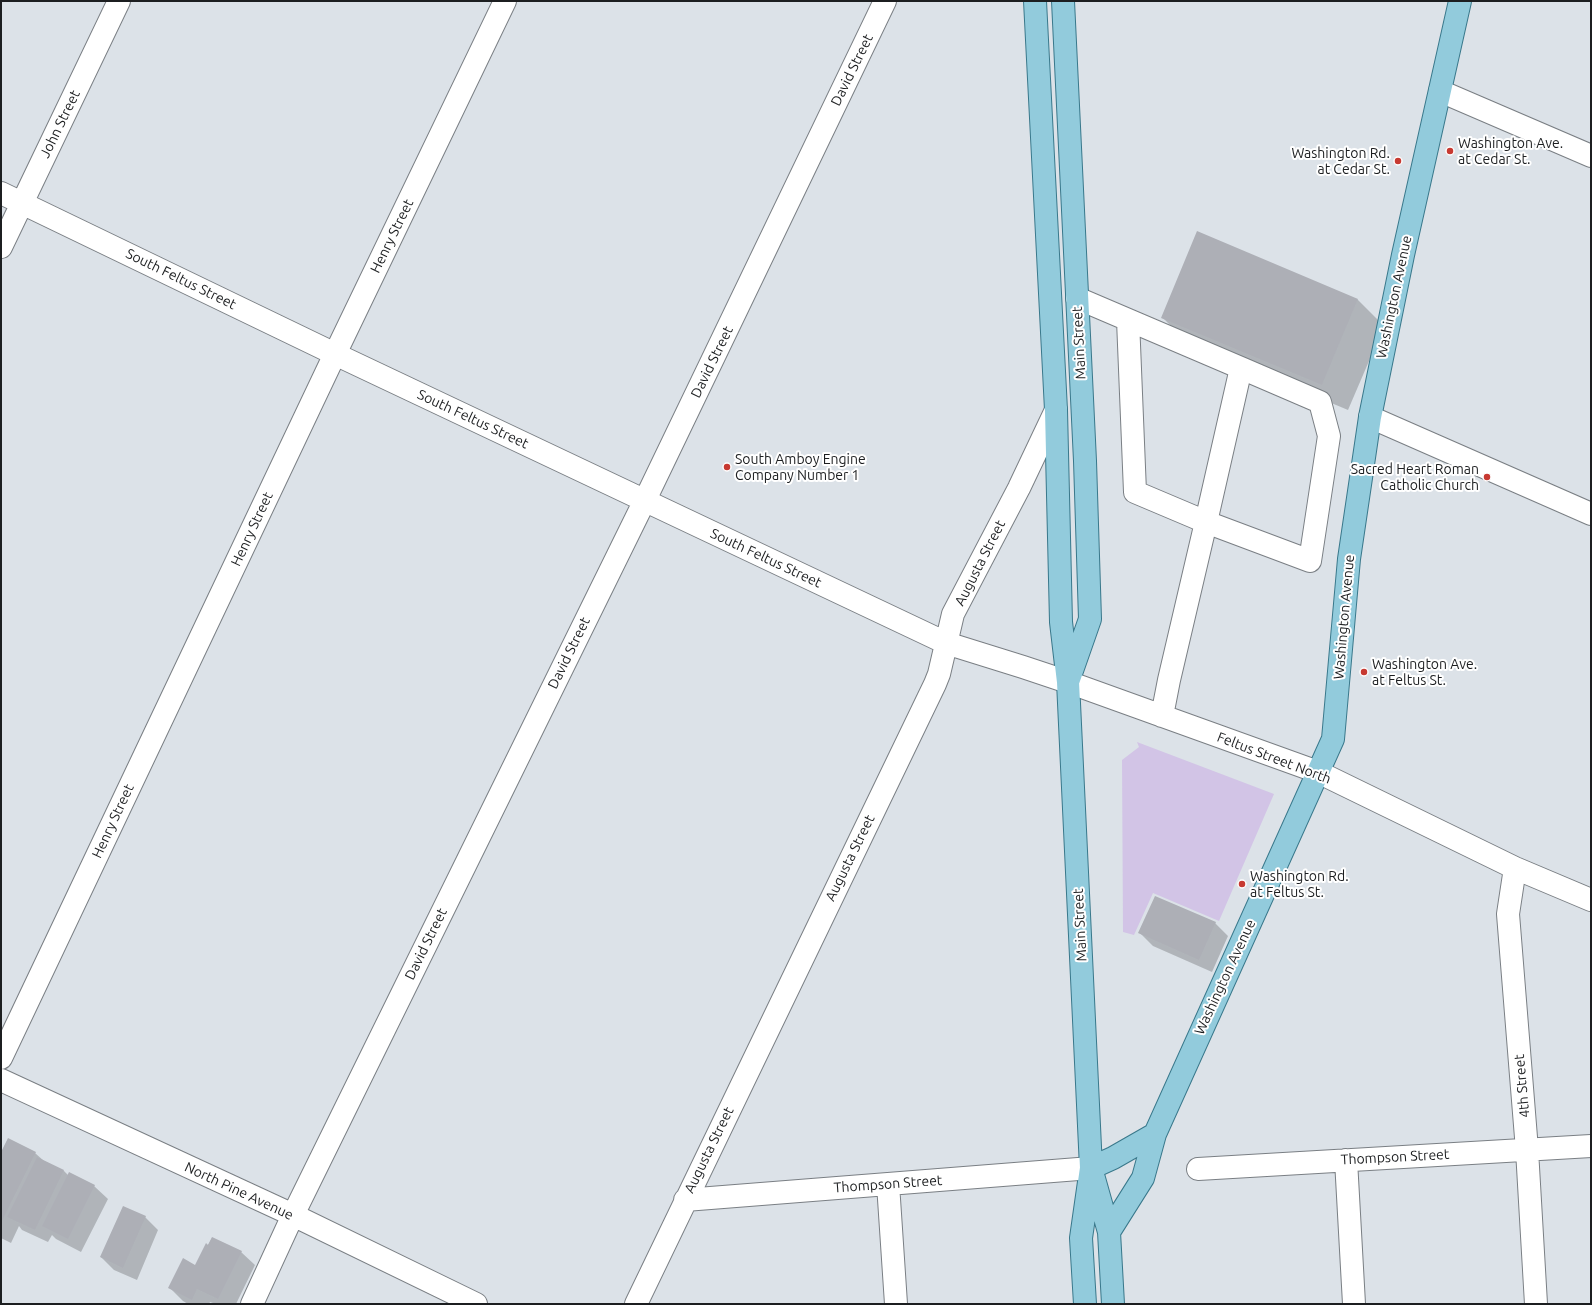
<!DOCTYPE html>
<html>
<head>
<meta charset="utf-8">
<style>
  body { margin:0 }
  #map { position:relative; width:1592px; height:1305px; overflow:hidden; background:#dce2e8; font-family:Ubuntu,sans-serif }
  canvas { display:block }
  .frame { position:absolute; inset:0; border:2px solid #1c1e20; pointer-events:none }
</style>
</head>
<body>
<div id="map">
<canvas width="1592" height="1305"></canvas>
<div class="frame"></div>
</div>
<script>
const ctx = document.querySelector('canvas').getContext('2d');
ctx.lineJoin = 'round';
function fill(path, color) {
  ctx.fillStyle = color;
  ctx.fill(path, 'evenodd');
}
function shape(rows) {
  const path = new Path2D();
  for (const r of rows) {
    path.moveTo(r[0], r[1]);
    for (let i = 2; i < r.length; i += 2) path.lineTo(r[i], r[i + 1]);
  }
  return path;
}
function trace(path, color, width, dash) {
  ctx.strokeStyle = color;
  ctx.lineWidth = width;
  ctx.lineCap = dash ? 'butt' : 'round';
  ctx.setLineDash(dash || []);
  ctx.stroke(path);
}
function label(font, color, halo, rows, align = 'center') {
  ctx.font = font + ' Ubuntu,sans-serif';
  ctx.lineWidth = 4;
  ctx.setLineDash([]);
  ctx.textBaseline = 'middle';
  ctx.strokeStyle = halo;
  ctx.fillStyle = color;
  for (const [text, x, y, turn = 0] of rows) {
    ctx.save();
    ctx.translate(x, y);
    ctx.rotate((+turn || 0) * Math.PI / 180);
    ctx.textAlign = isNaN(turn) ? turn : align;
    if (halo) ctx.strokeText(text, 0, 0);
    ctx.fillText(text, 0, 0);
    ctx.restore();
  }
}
fill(shape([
  [1137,742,1274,794,1219,921,1153,893,1134,935,1123,932,1122,760,1139,747]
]), '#d2c4e6');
fill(shape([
  [1198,233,1358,300,1384,326,1348,410,1188,343,1162,317],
  [1215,923,1228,936,1212,972,1153,946,1140,933],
  [35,1153,44,1161,64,1171,69,1176,94,1186,108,1199,81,1252,56,1239,52,1235,48,1242,22,1230,19,1226,11,1243,1,1238,1,1154],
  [145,1217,158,1230,137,1280,114,1270,101,1257],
  [212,1238,241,1252,255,1265,236,1304,216,1304,210,1302,209,1304,188,1304,183,1301,170,1288,196,1266]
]), '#0003');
fill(shape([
  [1197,231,1358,299,1322,385,1161,318],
  [1155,896,1216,922,1199,960,1138,933],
  [8,1138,36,1152,1,1223,1,1152],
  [37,1157,64,1170,35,1230,7,1217],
  [69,1172,95,1185,68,1239,42,1226],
  [123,1206,146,1216,123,1268,100,1257],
  [212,1237,242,1251,218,1299,197,1289,192,1300,168,1288,183,1258,195,1265,206,1243,208,1245]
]), '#adafb6');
const minor = shape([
  [1440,91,1591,156],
  [1,193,335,354,946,643,1023,667,1068,682,1318,772,1515,868,1591,900],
  [1,247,119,1],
  [1077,298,1241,368],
  [1128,320,1135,492,1206,522,1310,561,1329,436,1320,402,1241,368,1206,522,1169,680,1162,716],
  [1370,417,1591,514],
  [1515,868,1508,914,1527,1150,1536,1304],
  [1,1058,335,354,505,1],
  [1,1080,293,1215,476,1304],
  [1346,1160,1354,1304],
  [1198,1169,1591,1146],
  [888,1184,896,1304],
  [685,1200,1091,1168],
  [252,1304,293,1215,645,500,885,1],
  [636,1304,935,684,939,674,953,614,1019,488,1056,410]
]);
const major = shape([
  [1035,1,1056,410,1061,622,1068,682,1091,1168,1081,1238,1085,1304],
  [1063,1,1085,461,1090,619,1069,679],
  [1091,1168,1113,1158,1155,1134],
  [1093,1175,1109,1232,1113,1304],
  [1109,1232,1143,1178,1155,1134,1333,739,1349,559,1370,417,1403,255,1460,1]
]);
trace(minor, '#7a7f84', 24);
trace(major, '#39788b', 24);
trace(minor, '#fff', 22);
trace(major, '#92cbdc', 22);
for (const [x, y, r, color] of [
  [1450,151,4,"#c73931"],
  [1398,161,4,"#c73931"],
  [727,467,4,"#c73931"],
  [1487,477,4,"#c73931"],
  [1364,672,4,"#c73931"],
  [1242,884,4,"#c73931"]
]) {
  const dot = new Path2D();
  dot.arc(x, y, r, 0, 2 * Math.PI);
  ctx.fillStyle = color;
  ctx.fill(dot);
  trace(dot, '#fff', 1.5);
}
label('14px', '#1c1e20', '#fff', [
  ["David Street",852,70,-64],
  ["John Street",60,124,-64],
  ["Henry Street",392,236,-64],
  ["South Feltus Street",181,279,26],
  ["Washington Avenue",1394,297,-78],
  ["Main Street",1079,343,-93],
  ["David Street",712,362,-64],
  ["South Feltus Street",473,419,25],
  ["Henry Street",252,529,-65],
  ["South Feltus Street",766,558,25],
  ["Augusta Street",980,563,-63],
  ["Washington Avenue",1344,617,-85],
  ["David Street",569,653,-64],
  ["Feltus Street North",1274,758,21],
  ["Henry Street",113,821,-65],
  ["Augusta Street",850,858,-64],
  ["Main Street",1080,925,-93],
  ["David Street",426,944,-64],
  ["Washington Avenue",1225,977,-65],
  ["4th Street",1522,1086,-95],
  ["Augusta Street",709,1150,-64],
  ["Thompson Street",1395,1157,-3],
  ["Thompson Street",888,1184,-4],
  ["North Pine Avenue",239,1191,25]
]);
label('14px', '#1c1e20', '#fff', [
  ["Washington Ave.",1458,143],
  ["at Cedar St.",1458,159],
  ["Washington Rd.",1390,153,"right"],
  ["at Cedar St.",1390,169,"right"],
  ["South Amboy Engine",735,459],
  ["Company Number 1",735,475],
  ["Sacred Heart Roman",1479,469,"right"],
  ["Catholic Church",1479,485,"right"],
  ["Washington Ave.",1372,664],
  ["at Feltus St.",1372,680],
  ["Washington Rd.",1250,876],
  ["at Feltus St.",1250,892]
], 'left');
</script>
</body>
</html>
